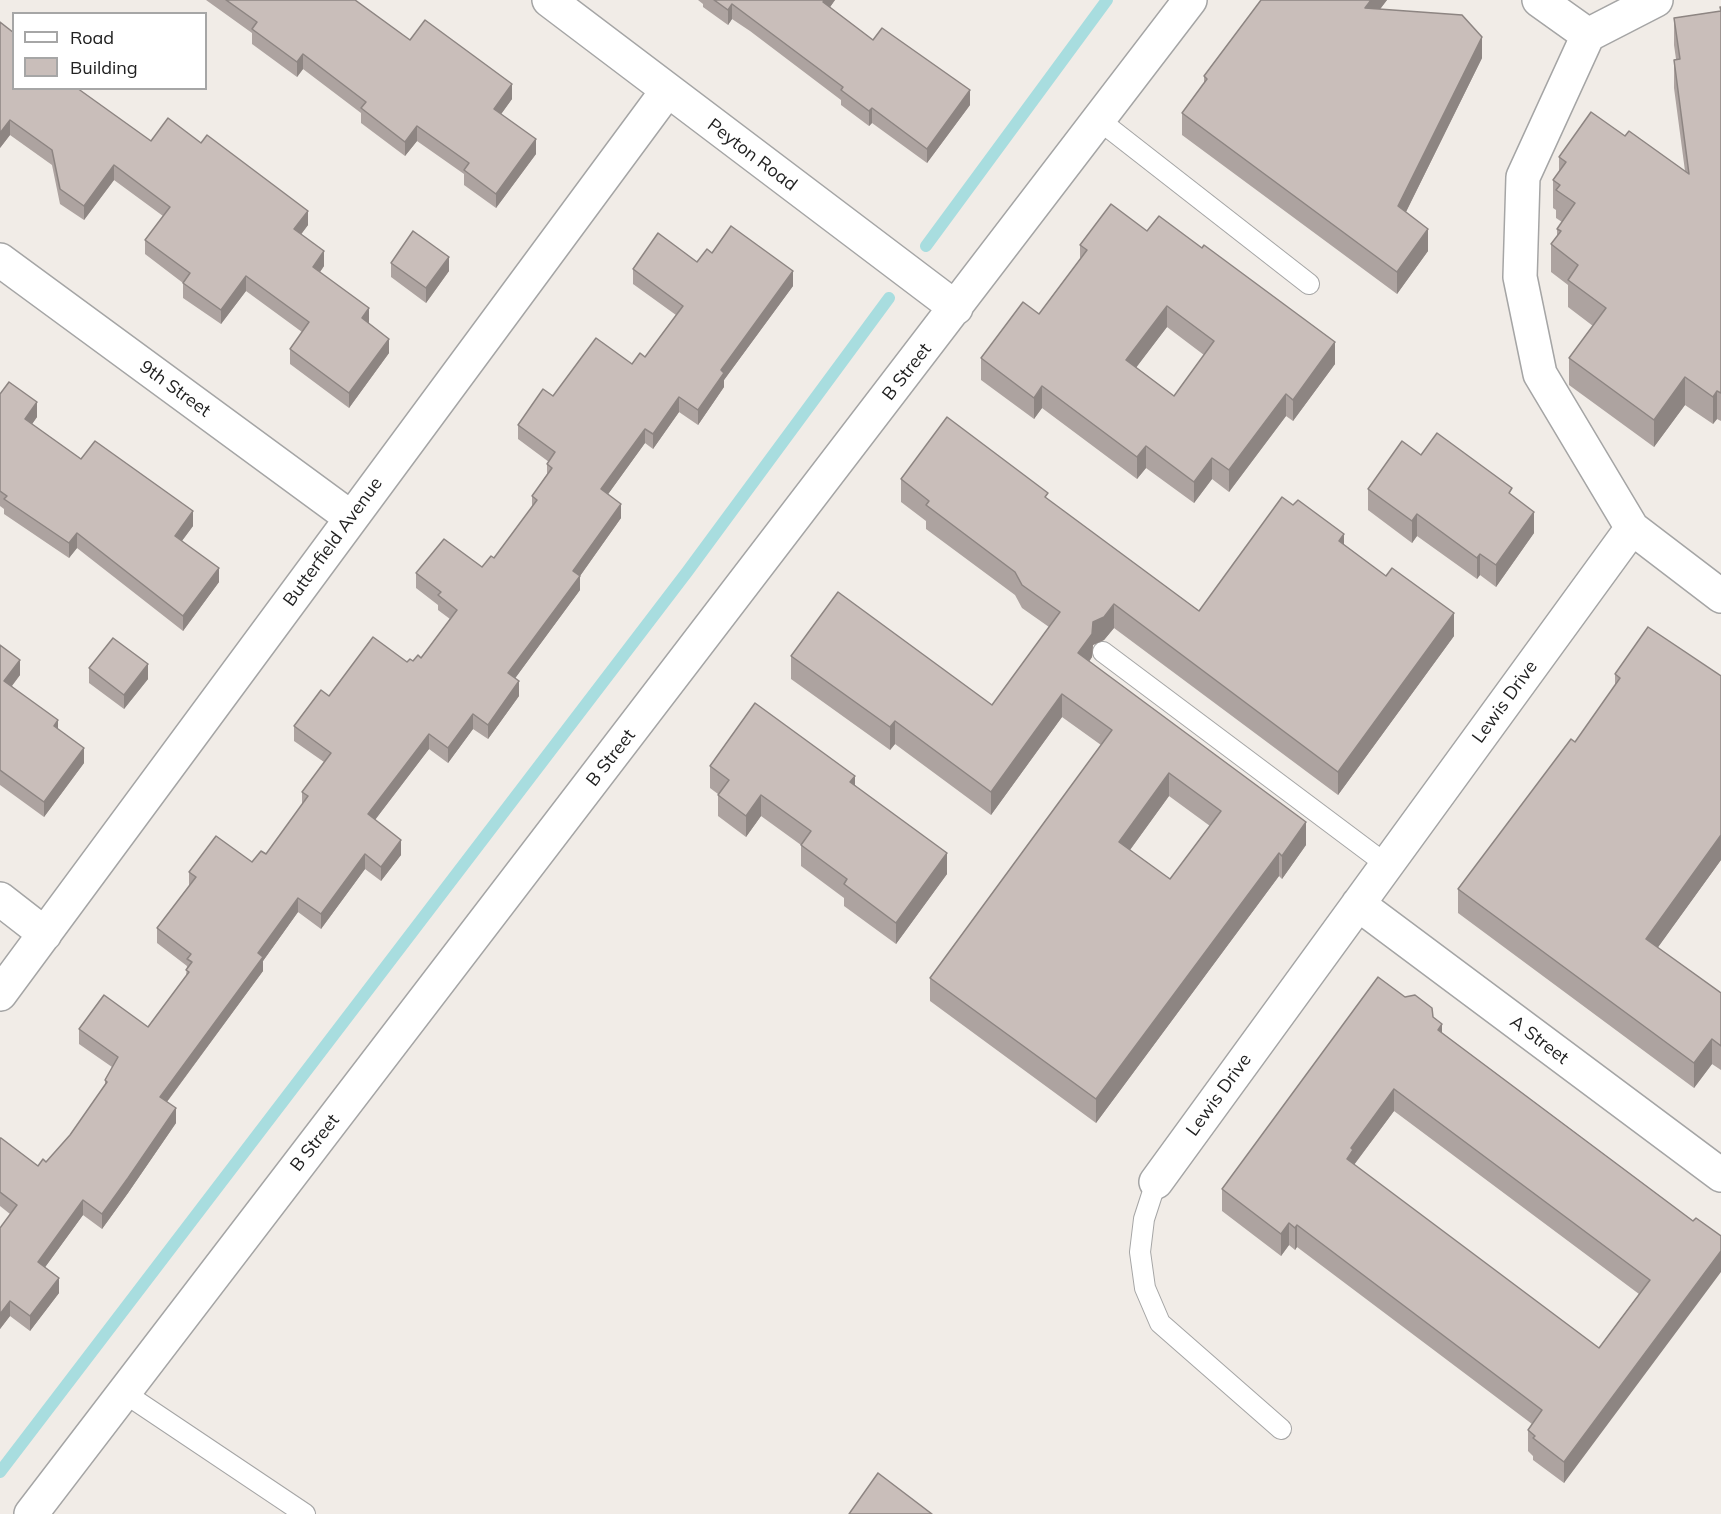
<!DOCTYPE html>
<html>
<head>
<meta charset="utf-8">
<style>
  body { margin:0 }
  #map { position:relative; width:1721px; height:1514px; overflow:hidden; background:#f1ece7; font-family:Mulish,sans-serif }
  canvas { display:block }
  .legend { position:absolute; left:12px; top:12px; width:195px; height:78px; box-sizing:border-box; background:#fff; border:2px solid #a6a6a6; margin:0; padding:8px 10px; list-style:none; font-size:18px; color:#212121 }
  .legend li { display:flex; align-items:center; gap:12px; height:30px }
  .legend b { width:30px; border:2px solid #a6a6a6 }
</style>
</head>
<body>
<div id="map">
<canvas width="1721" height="1514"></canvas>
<ul class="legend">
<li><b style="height:8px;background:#fff"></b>Road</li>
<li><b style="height:16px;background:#c9beba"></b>Building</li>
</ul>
</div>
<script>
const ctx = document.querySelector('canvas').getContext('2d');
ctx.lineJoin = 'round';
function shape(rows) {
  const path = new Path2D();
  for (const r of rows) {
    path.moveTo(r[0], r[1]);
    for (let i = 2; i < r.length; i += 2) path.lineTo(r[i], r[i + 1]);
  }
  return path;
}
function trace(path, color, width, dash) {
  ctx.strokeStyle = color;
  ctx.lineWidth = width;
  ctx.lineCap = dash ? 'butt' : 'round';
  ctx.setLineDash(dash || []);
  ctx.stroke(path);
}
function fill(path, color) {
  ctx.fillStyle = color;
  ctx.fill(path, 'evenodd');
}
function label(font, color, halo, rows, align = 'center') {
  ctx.font = font + ' Mulish,sans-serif';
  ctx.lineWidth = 6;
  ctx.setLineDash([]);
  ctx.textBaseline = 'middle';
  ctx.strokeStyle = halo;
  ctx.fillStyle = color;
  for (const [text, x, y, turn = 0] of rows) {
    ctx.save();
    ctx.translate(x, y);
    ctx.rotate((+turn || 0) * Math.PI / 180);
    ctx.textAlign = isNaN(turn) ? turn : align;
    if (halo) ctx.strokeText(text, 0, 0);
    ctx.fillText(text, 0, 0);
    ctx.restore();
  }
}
trace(shape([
  [926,246,1107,0],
  [0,1472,687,572,889,298]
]), '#a8dddf', 12);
const service = shape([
  [1099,120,1309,284],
  [1103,652,1387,865],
  [1156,1182,1144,1219,1140,1252,1145,1288,1160,1323,1281,1429],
  [123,1392,305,1514]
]);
const minor = shape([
  [549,0,956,308],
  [1539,0,1588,35],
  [0,260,350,517],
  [1632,528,1721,596],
  [0,899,45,934],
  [1358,904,1721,1175],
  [0,994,667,91],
  [1156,1182,1632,528,1540,374,1520,277,1523,177,1588,35,1656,0],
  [31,1514,1190,0]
]);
trace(service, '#a5a5a5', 22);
trace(minor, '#a5a5a5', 36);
trace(service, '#fff', 20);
trace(minor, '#fff', 33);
fill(shape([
  [206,0,355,0,410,40,512,99,501,114,536,154,496,208,464,185,464,174,417,141,405,156,361,123,361,113,303,69,297,77,252,44,252,33],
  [698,0,835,0,830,7,873,40,970,105,927,163,872,123,869,126,841,105,841,100,750,31,732,19,728,25,703,7,703,4],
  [1261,0,1387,0,1380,9,1482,58,1406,212,1428,251,1397,294,1182,135,1182,113,1204,83,1204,76],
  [1720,7,1721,7,1721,421,1717,419,1713,424,1685,405,1654,447,1569,385,1569,358,1593,326,1568,307,1568,285,1551,272,1551,244,1557,236,1557,229,1562,222,1556,218,1556,210,1553,208,1553,180,1559,172,1559,157,1625,136,1685,171,1674,88,1674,60,1676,59,1674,45,1674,18,1720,11],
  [14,88,151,141,308,225,301,234,324,266,320,272,369,323,368,323,389,353,349,408,290,364,290,349,302,332,246,291,221,324,183,298,183,283,145,254,145,240,163,216,114,180,84,220,60,204,52,165,10,135,0,148],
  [1147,231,1335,364,1293,421,1286,416,1229,492,1212,479,1194,503,1146,468,1137,479,1042,408,1034,419,981,380,981,358,1039,314,1080,259,1080,245],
  [1167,327,1204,355,1174,396,1136,367],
  [712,253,793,286,724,380,724,387,698,425,679,412,653,449,645,443,608,494,621,518,580,576,580,590,515,678,519,696,488,739,473,729,448,763,429,749,375,820,401,855,381,881,365,869,321,929,298,912,263,961,263,971,167,1102,176,1123,128,1193,102,1229,83,1215,45,1267,59,1293,30,1331,10,1316,0,1329,10,1214,0,1206,0,1138,38,1166,46,1162,70,1135,105,1086,105,1080,112,1067,79,1044,79,1029,148,1027,186,976,187,966,157,943,157,928,189,886,189,872,252,862,266,854,302,805,302,792,324,762,294,741,294,726,329,696,407,662,413,661,421,658,450,619,438,610,438,605,416,588,416,573,482,567,494,558,532,507,532,496,547,474,547,464,549,462,518,439,518,425,553,396,632,364,645,357,676,315,633,284,633,269,697,262],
  [391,263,449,271,426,303,391,277],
  [0,394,37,417,32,424,81,459,193,526,182,541,219,582,183,631,77,548,69,558,4,514,4,509,0,506],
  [1421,455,1512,495,1534,533,1496,587,1480,575,1477,579,1417,536,1412,543,1368,510,1368,489],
  [901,479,1048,500,1199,611,1344,545,1454,636,1338,795,1114,628,1104,640,1093,645,1092,657,1089,662,1306,845,1282,879,1279,876,1096,1123,930,1001,930,978,1101,745,1062,717,991,815,895,744,890,750,791,679,791,656,992,705,1049,627,1022,608,1015,595,926,529,926,521,901,502],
  [1169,796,1210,826,1170,879,1130,850],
  [1648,627,1721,860,1657,948,1721,993,1721,1070,1712,1064,1694,1088,1458,913,1458,889,1575,742,1615,686,1615,674],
  [0,645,20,675,12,686,58,729,84,763,44,817,0,785],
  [89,668,148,679,124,709,89,683],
  [710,766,855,785,947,874,896,944,844,906,844,898,801,866,801,845,761,816,746,837,718,816,718,794,710,788],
  [1405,997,1433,1017,1442,1033,1693,1221,1564,1483,1533,1460,1533,1456,1528,1451,1528,1430,1532,1424,1297,1247,1295,1250,1289,1245,1281,1256,1222,1211,1222,1189],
  [1394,1111,1639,1294,1599,1348,1354,1165]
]), '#ada3a0');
fill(shape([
  [824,0,835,0,823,17,823,2],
  [1371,0,1387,0,1365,29,1365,8],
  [732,4,732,19,728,25,728,10],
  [1482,37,1482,58,1398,228,1398,206],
  [303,54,303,69,297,77,297,62],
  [512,84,512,99,494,124,494,109],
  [970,90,970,105,927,163,927,149],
  [872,108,872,123,869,126,869,111],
  [10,120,10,135,0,148,0,133],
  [417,126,417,141,405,156,405,142],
  [536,139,536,154,496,208,496,194],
  [114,165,114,180,84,220,84,206],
  [308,211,308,225,294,244,294,229],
  [1428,229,1428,251,1397,294,1397,272],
  [324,251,324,266,313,282,313,267],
  [449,257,449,271,426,303,426,288],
  [793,271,793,286,724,380,724,387,698,425,698,410,721,370],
  [246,276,246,291,221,324,221,310],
  [1167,306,1167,327,1126,381,1126,360],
  [369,308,369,323,362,333,362,318],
  [389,339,389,353,349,408,349,393],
  [1335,342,1335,364,1293,421,1293,400],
  [1685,377,1685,405,1654,447,1654,420],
  [1042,386,1042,408,1034,419,1034,398],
  [1717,391,1717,419,1713,424,1713,397],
  [1286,394,1286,416,1229,492,1229,470],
  [679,397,679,412,653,449,653,434],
  [37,402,37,417,25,434,25,419],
  [645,429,645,443,601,504,601,489],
  [1146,446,1146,468,1137,479,1137,457],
  [1212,458,1212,479,1194,503,1194,482],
  [621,504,621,518,580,576,580,590,508,688,508,673,573,571],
  [193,511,193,526,175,550,175,536],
  [1534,512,1534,533,1496,587,1496,565],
  [1417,514,1417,536,1412,543,1412,521],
  [77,533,77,548,69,558,69,543],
  [1344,534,1344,557,1339,541],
  [1480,554,1480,575,1477,579,1477,558],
  [219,568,219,582,183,631,183,616],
  [1114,604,1114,628,1104,640,1093,645,1092,657,1078,677,1078,653,1093,622],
  [1454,613,1454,636,1338,795,1338,772],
  [20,660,20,675,4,696,4,681],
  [148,664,148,679,124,709,124,695],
  [519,681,519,696,488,739,488,725],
  [1062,694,1062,717,991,815,991,792],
  [473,714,473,729,448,763,448,748],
  [58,720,58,735,54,726],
  [895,721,895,744,890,750,890,727],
  [429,734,429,749,368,829,368,814],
  [84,748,84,763,44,817,44,802],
  [1169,773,1169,796,1119,865,1119,842],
  [855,776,855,797,850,782],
  [761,795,761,816,746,837,746,816],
  [1306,822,1306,845,1282,879,1282,856],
  [1721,835,1721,860,1646,964,1646,939],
  [401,840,401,855,381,881,381,867],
  [947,853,947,874,896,944,896,923],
  [1279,853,1279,876,1096,1123,1096,1099],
  [365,854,365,869,321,929,321,914],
  [298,898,298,912,263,961,263,971,160,1111,160,1097,258,953],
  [1442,1024,1442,1045,1438,1030],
  [1712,1039,1712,1064,1694,1088,1694,1063],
  [1394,1089,1394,1111,1353,1166,1347,1159,1351,1148],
  [176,1108,176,1123,128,1193,102,1229,102,1214],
  [83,1200,83,1215,38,1277,38,1262],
  [1289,1223,1289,1245,1281,1256,1281,1234],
  [1297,1225,1297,1247,1295,1250,1295,1228],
  [1721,1251,1721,1272,1564,1483,1564,1462],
  [59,1278,59,1293,30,1331,30,1316],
  [10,1301,10,1316,0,1329,0,1314]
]), '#8d8582');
const building = shape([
  [226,0,355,0,410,40,425,20,512,84,494,109,536,139,496,194,464,170,469,163,417,126,405,142,361,108,366,102,303,54,297,62,252,29,257,22,226,0],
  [714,0,824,0,823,2,873,40,882,28,970,90,927,149,872,108,869,111,841,90,843,87,732,4,728,10,714,0],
  [1261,0,1371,0,1365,8,1462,15,1482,37,1398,206,1428,229,1397,272,1182,113,1207,79,1204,76,1261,0],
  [1720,7,1721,7,1721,393,1717,391,1713,397,1685,377,1654,420,1569,358,1606,308,1568,280,1578,265,1551,244,1561,231,1557,229,1575,203,1556,190,1560,185,1553,180,1566,162,1559,157,1591,112,1625,136,1629,131,1689,174,1674,60,1680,59,1674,18,1721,11,1720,7],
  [0,22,14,33,14,88,77,88,151,141,168,118,201,143,207,135,308,211,294,229,324,251,313,267,369,308,362,318,389,339,349,393,290,349,309,322,246,276,221,310,183,283,190,273,145,240,170,207,114,165,84,206,60,189,52,150,10,120,0,133,0,22],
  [1111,204,1147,231,1159,216,1202,248,1204,245,1335,342,1293,400,1286,394,1229,470,1212,458,1194,482,1146,446,1137,457,1042,386,1034,398,981,358,1023,302,1039,314,1087,250,1080,245,1111,204],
  [1167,306,1214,341,1174,396,1126,360,1167,306],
  [731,226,793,271,721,370,724,373,698,410,679,397,653,434,645,429,601,489,621,504,573,571,580,576,508,673,519,681,488,725,473,714,448,748,429,734,368,814,401,840,381,867,365,854,321,914,298,898,258,953,263,957,160,1097,176,1108,128,1178,102,1214,83,1200,38,1262,59,1278,30,1316,10,1301,0,1314,0,1228,17,1205,0,1192,0,1138,1,1138,38,1166,43,1159,46,1162,70,1135,107,1082,105,1080,118,1057,79,1029,104,995,148,1027,189,972,186,970,192,962,187,959,191,954,157,928,196,877,189,872,216,836,252,862,261,851,266,854,308,796,302,792,331,753,294,726,321,690,329,696,373,637,407,662,410,659,413,661,418,655,421,658,457,610,438,595,441,592,416,573,444,539,482,567,491,556,494,558,537,500,532,496,552,468,547,464,555,452,518,425,543,389,553,396,596,338,632,364,640,353,645,357,683,306,633,269,658,233,697,262,707,249,712,253,731,226],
  [413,231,449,257,426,288,391,263,413,231],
  [9,382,37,402,25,419,81,459,95,441,193,511,175,536,219,568,183,616,77,533,69,543,4,499,7,496,0,491,0,394,9,382],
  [947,417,1048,493,1045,497,1199,611,1282,497,1293,505,1298,500,1344,534,1339,541,1386,576,1392,568,1454,613,1338,772,1114,604,1104,617,1093,622,1092,634,1078,653,1306,822,1282,856,1279,853,1096,1099,930,978,1112,730,1062,694,991,792,895,721,890,727,791,656,838,592,992,705,1060,612,1022,585,1015,572,926,505,929,501,901,479,947,417],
  [1169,773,1221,811,1170,879,1119,842,1169,773],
  [1437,433,1512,488,1509,493,1534,512,1496,565,1480,554,1477,558,1417,514,1412,521,1368,489,1402,441,1421,455,1437,433],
  [1648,627,1721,676,1721,835,1646,939,1721,993,1721,1046,1712,1039,1694,1063,1458,889,1571,739,1575,742,1620,678,1615,674,1648,627],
  [113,638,148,664,124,695,89,668,113,638],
  [0,645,20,660,4,681,58,720,54,726,84,748,44,802,0,770,0,645],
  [755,703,855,776,850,782,947,853,896,923,844,884,847,879,801,845,811,831,761,795,746,816,718,795,729,780,710,766,755,703],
  [1378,977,1405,997,1415,995,1432,1008,1433,1017,1442,1024,1438,1030,1693,1221,1696,1218,1721,1236,1721,1251,1564,1462,1533,1438,1535,1436,1528,1430,1542,1410,1297,1225,1295,1228,1289,1223,1281,1234,1222,1189,1378,977],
  [1394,1089,1650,1280,1599,1348,1347,1159,1353,1150,1351,1148,1394,1089],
  [878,1473,932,1514,849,1514,878,1473]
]);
fill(building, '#c9beba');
trace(building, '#8d8582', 1.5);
label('18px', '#212121', '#fff', [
  ["Peyton Road",752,155,37],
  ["B Street",907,372,-52],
  ["9th Street",175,389,36],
  ["Butterfield Avenue",333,542,-54],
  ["Lewis Drive",1505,702,-54],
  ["B Street",611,758,-52],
  ["A Street",1539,1040,37],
  ["Lewis Drive",1219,1095,-54],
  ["B Street",315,1143,-52]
]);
</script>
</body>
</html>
